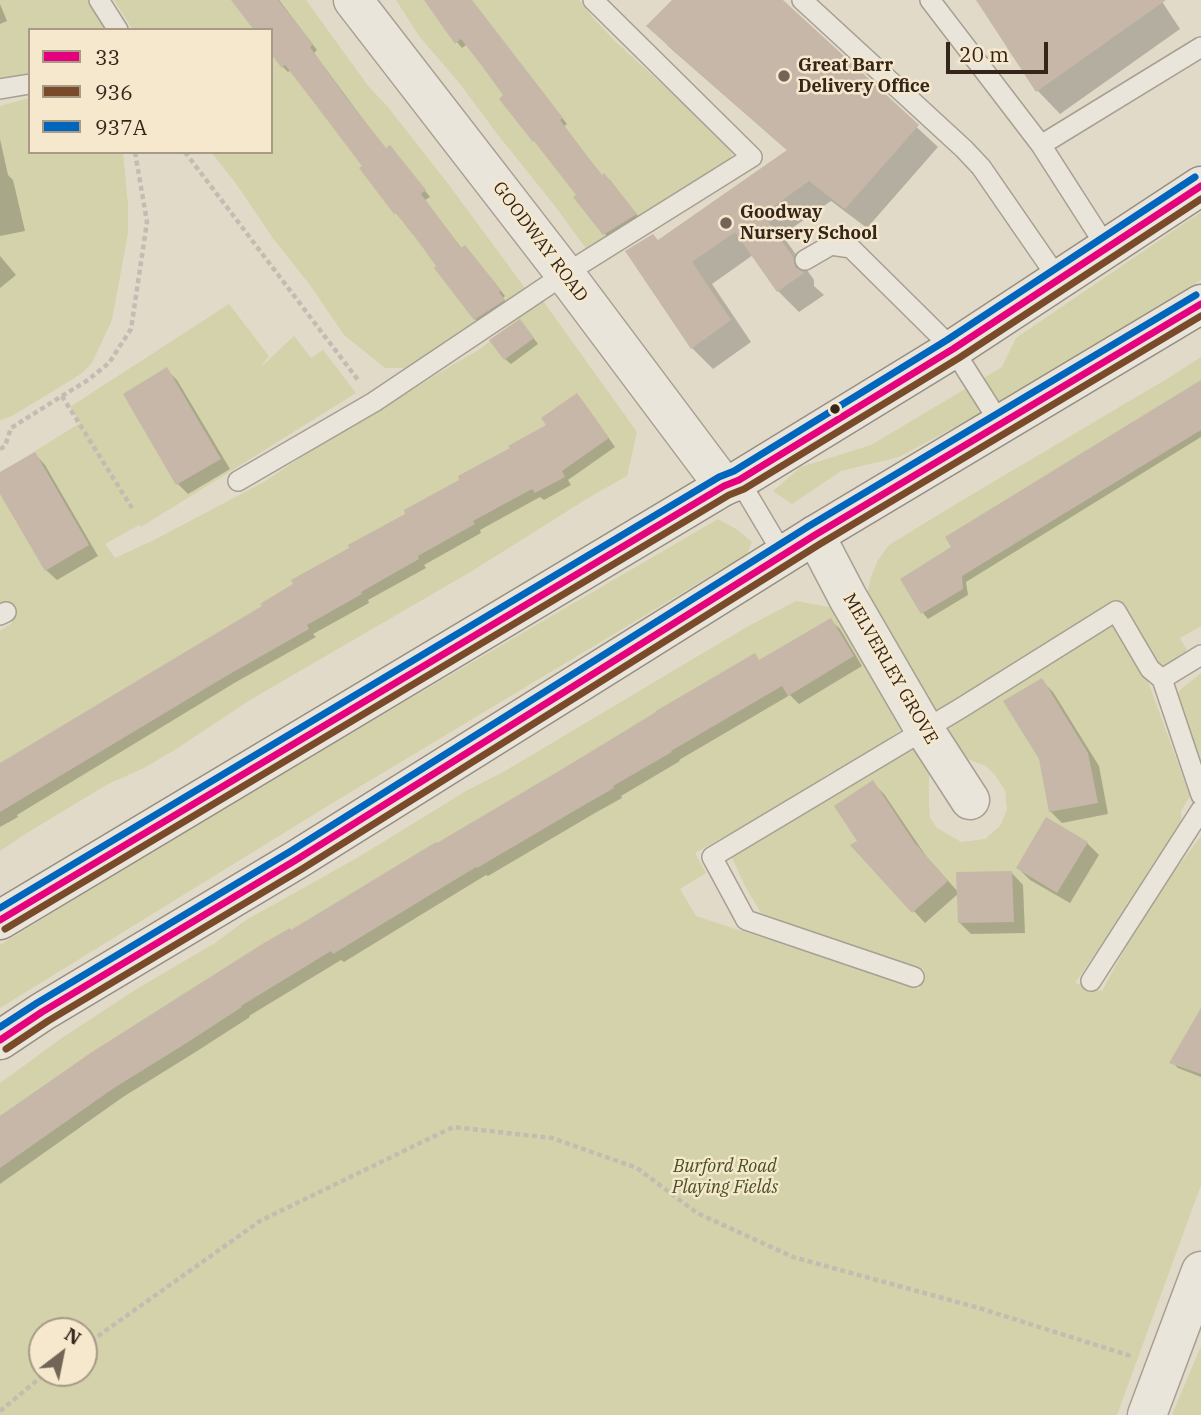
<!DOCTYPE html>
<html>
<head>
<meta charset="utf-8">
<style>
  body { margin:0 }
  #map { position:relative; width:1201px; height:1415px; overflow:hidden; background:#e2dac8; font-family:"IBM Plex Serif",serif }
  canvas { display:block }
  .legend { position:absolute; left:28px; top:28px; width:245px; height:126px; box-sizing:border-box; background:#f5e8cd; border:2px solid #a89a86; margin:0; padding:9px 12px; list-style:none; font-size:21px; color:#35261b }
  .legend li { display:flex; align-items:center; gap:14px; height:35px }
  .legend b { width:35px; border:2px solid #a89a86 }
  .north { position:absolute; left:28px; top:1317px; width:70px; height:70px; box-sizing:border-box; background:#f5e8cd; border:2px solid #a89a86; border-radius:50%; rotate:32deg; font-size:19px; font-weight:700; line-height:28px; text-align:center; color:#35261b }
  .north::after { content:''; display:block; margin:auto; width:24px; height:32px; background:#726558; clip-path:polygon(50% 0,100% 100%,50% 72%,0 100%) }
  .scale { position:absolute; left:946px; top:42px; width:102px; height:32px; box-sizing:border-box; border:4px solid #35261b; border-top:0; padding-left:9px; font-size:21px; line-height:24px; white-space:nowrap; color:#35261b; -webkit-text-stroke:5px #f5e8cd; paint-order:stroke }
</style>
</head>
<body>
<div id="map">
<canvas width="1201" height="1415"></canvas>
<ul class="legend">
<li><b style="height:9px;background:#e5007d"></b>33</li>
<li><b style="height:9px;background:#7a4b2a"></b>936</li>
<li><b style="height:9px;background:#0065bd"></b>937A</li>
</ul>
<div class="north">N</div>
<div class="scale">20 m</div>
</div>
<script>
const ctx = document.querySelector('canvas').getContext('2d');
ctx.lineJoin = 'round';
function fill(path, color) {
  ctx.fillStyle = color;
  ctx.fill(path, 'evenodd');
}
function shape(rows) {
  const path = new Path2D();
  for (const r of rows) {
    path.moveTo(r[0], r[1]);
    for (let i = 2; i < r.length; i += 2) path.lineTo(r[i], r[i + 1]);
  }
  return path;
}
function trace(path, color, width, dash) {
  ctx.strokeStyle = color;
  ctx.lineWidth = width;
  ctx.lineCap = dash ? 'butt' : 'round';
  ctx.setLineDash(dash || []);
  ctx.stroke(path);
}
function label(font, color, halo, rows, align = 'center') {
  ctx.font = font + ' "IBM Plex Serif",serif';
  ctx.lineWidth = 5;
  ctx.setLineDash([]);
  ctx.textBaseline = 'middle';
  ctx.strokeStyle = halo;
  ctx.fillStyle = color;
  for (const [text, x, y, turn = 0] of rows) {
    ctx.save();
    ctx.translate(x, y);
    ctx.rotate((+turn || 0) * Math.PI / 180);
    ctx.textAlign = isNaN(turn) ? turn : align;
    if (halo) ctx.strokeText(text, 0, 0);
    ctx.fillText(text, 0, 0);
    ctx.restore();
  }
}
fill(shape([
  [0,0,90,0,110,30,30,30,30,74,0,82],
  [114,0,306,0,369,87,388,107,446,181,525,288,408,368,385,368,344,335,310,285,272,237,237,185,211,152,271,152,271,30,133,30],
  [396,0,579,0,594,19,616,42,709,127,733,154,718,173,590,254,555,206,498,135,460,84,419,36],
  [30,98,30,152,123,152,128,205,128,233,112,320,92,363,81,374,12,416,0,420,0,106],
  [1201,212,1201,280,1015,395,899,457,841,471,792,504,773,491,801,467,871,445,1002,367,1016,338],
  [541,298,637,432,627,476,593,495,472,571,250,700,173,751,144,768,108,784,27,833,0,851,0,631,12,623,2,605,0,605,0,473,80,423,70,407,229,304,269,356,260,368,294,336,311,358,323,350,356,393,141,527,139,525,105,544,115,558,156,539,262,483,343,430,397,399,454,364,479,350],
  [1201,357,1201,626,1180,638,1189,654,1170,668,1155,663,1118,599,935,714,866,600,871,577,878,560,889,545,956,504,1170,377],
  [718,519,736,529,752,542,747,554,326,807,0,1008,0,945,231,803],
  [796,601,835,608,906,726,856,761,828,774,805,790,775,808,695,853,706,873,680,889,696,916,919,989,924,969,843,943,761,913,745,886,732,858,914,746,929,768,929,805,930,818,937,828,961,842,985,839,1000,826,1007,810,1005,790,995,775,986,766,962,757,944,731,1113,622,1138,658,1150,687,1190,796,1181,811,1182,827,1075,983,1102,991,1136,928,1170,877,1201,836,1201,1185,1117,1415,0,1415,0,1083,62,1038,135,990,215,943,246,920,357,858,466,791,505,771,745,628],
  [42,1331,84,1331,84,1373,42,1373],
  [1201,673,1201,780,1175,698,1181,689],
  [1201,1346,1201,1415,1172,1415]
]), '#d3d2aa');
fill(shape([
  [234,0,279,0,317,50,314,53,351,103,386,150,395,153,430,197,425,200,462,249,470,252,505,296,503,298,509,306,481,325,475,319,439,266,396,213,364,166,291,70,288,72,283,67,271,30],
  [426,0,469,0,567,124,564,126,602,176,610,180,641,220,610,240,605,234,576,197,578,195,467,44,462,48,457,42],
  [674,0,780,0,938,147,867,228,831,201,782,235,814,280,814,286,824,295,799,312,778,291,753,255,712,284,751,342,713,369,692,348,658,242,788,151,669,47,649,26],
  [978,0,1161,0,1180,29,1060,114,1038,91],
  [0,4,7,21,0,24],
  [0,139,8,175,13,180,25,231,0,236],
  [0,256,16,275,0,288],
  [525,327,538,344,511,364,505,359],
  [167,370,177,380,230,469,188,494,178,484],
  [1201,381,1201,437,966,582,968,595,928,619,923,613,902,580,954,548],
  [577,395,584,403,615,447,568,480,571,485,544,500,540,497,480,530,481,533,424,565,426,568,368,600,369,603,313,634,316,637,236,682,17,815,18,817,0,827,0,765,264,606,548,426],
  [35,454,45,465,98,556,57,580,46,570,0,490,0,474],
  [830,620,840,629,862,666,799,704,790,695,679,760,680,761,621,796,622,798,595,813,488,876,486,875,344,962,341,960,249,1016,250,1017,194,1053,123,1097,0,1184,0,1118,291,932],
  [1041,680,1053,692,1099,766,1108,814,1062,823,1050,811],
  [872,782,884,794,926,856,959,893,1012,873,1023,885,1025,933,971,934,959,922,959,893,925,923,853,845,859,841],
  [1087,843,1099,855,1070,903,1030,880,1018,868],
  [1201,1011,1201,1077,1178,1068,1172,1062]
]), '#0003');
fill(shape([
  [231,0,278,0,313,44,310,47,345,96,386,148,390,145,426,190,421,194,461,248,465,245,501,290,499,292,505,300,474,320,434,268,436,266,418,241,396,213,394,214,359,168,362,166,306,92,285,65,282,68,271,54,271,30,254,30],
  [424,0,472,0,563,118,560,120,580,147,602,175,604,173,637,214,603,235,573,197,576,195,534,141,533,142,499,99,503,95,482,66,461,39,455,44],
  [672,0,783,0,919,125,845,209,809,181,763,214,793,257,795,267,804,273,777,292,735,232,692,262,731,320,691,349,625,251,653,234,658,240,787,150,646,26],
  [976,0,1166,0,1036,92],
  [520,319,534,338,504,360,489,340],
  [167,367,221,459,176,485,123,394],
  [1201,380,1201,430,962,576,963,589,921,614,900,579,951,547,945,537],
  [577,393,609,438,562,471,565,477,535,493,532,489,473,521,475,524,418,556,419,559,361,592,362,594,307,625,309,629,228,675,0,812,0,763,262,606,260,604,293,584,291,580,349,548,348,545,405,514,404,510,459,480,458,476,510,448,508,446,546,425,541,418],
  [35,452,89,545,45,571,0,494,0,472],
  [831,618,854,656,788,696,782,686,671,751,672,752,613,786,614,788,586,804,477,868,476,867,333,954,331,951,241,1006,242,1007,185,1044,114,1088,0,1168,0,1116,92,1052,264,943,290,928,291,930,436,842,437,843,564,768,656,712,656,711,755,653,759,660],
  [1042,678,1088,753,1098,803,1049,812,1039,759,1003,701],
  [873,780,914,842,948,881,912,913,850,845,857,841,834,806],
  [1046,817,1088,842,1057,893,1016,868],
  [1012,871,1014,922,958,923,956,872],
  [1201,1008,1201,1074,1169,1063]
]), '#c6b7a9');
const lane = shape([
  [99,0,118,30],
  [802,0,964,149,981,167,1059,280],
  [930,0,1041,145],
  [0,89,30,84],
  [1107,248,1041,145,1201,47],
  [805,260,831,245,851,248,953,349,1000,423],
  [739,480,783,554],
  [238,481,374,402,565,274,752,157,593,0],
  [0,615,6,612],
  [1201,655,1162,679,1201,795],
  [914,977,746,920,712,857,961,708,1116,611,1150,669,1162,679],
  [1091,981,1201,810]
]);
const street = shape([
  [353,0,565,274,724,486],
  [815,535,848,598,924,729,970,800],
  [1147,1415,1201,1271]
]);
const secondary = shape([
  [0,920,724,486,739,480,953,349,1201,186],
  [0,1040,42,1012,296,860,815,535,1201,304]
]);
trace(lane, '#a79f92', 22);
trace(street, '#a79f92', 41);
trace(secondary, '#968e82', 41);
trace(shape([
  [185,152,358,380],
  [62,396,88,380,109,363,131,329,147,222,135,152],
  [0,449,5,446,11,428,62,396,132,508],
  [84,1346,260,1221,453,1127,552,1138,637,1168,697,1213,793,1257,979,1308,1131,1356],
  [0,1411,46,1373]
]), '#c3bcb2', 4.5, [5, 3.5]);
trace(lane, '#eae5db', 19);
trace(street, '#eae5db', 38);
trace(secondary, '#eae5db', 38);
trace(shape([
  [0,920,724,486,739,480,953,349,1201,186],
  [0,1040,42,1012,296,860,815,535,1201,304]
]), '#e5007d', 7);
trace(shape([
  [5,929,729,495,744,489,959,358,1201,199],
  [6,1049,48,1021,302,869,820,544,1201,316]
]), '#7a4b2a', 7);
trace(shape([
  [0,908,719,477,734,471,947,340,1195,177],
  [0,1027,37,1003,291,851,809,526,1196,295]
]), '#0065bd', 7);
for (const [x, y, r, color] of [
  [784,76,7,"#726558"],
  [726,223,7,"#726558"],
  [835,409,6,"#35261b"]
]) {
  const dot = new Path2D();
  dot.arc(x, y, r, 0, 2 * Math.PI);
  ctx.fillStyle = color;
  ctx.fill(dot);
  trace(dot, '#f5e8cd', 2.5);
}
label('bold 18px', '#35261b', '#f5e8cd', [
  ["Great Barr",798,66],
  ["Delivery Office",798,87],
  ["Goodway",740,213],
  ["Nursery School",740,234]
], 'left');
label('18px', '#35261b', '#f5e8cd', [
  ["GOODWAY ROAD",540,242,53],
  ["MELVERLEY GROVE",890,669,60]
]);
label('italic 18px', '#475122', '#f5e8cd', [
  ["Burford Road",725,1167],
  ["Playing Fields",725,1188]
]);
</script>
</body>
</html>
